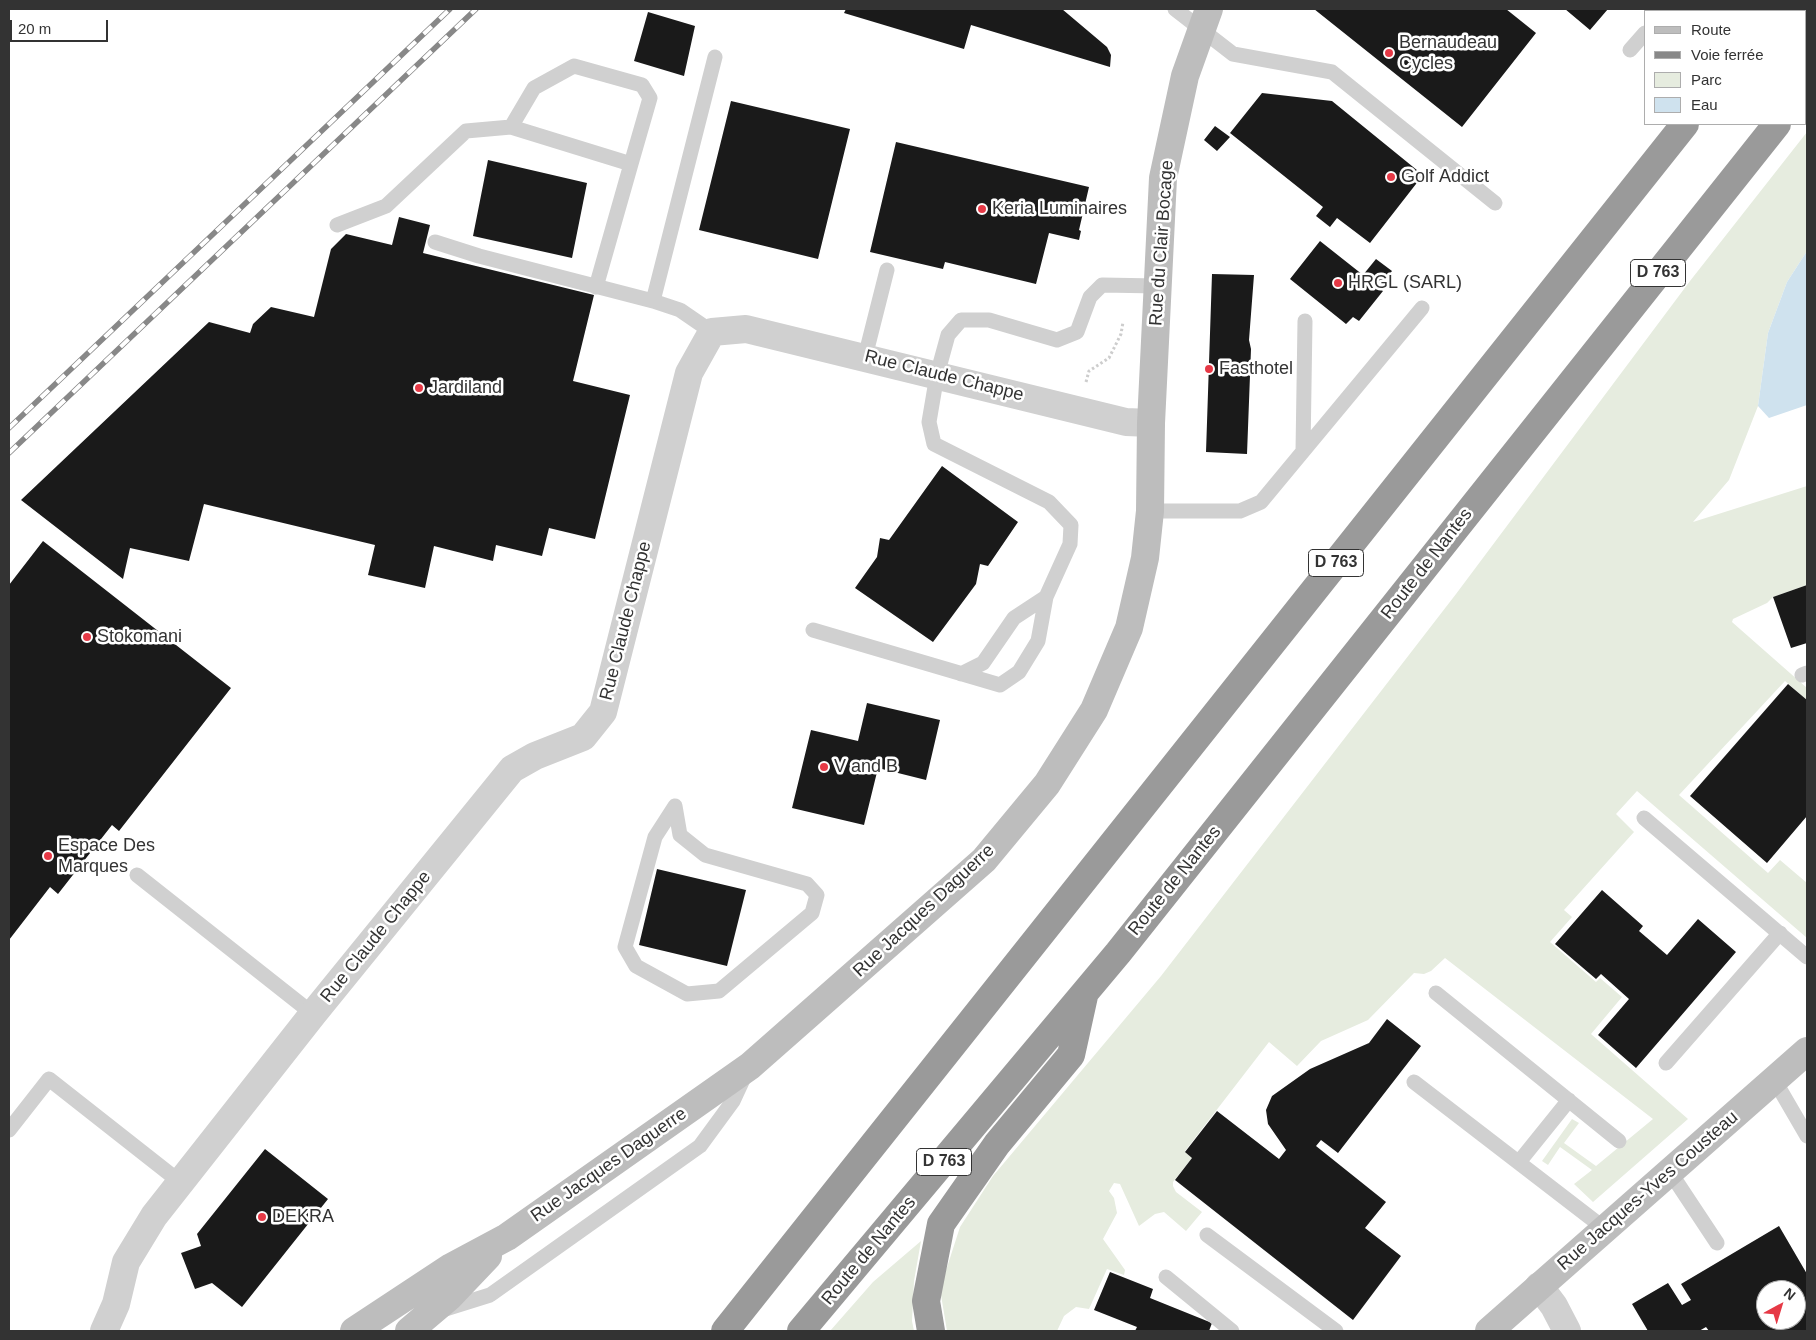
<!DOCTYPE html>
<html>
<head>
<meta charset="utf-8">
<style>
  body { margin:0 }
  #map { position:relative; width:1816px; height:1340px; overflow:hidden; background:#fff; font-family:Helvetica,sans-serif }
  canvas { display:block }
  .frame { position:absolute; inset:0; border:10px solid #333; pointer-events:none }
  .legend { position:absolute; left:1644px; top:10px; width:162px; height:115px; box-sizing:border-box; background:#fff; border:1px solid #adadad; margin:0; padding:6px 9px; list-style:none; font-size:15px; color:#333 }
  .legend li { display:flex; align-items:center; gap:10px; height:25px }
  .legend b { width:25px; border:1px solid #adadad }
  .north { position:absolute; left:1756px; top:1280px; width:50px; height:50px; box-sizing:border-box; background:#fff; border:1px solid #adadad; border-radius:50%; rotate:39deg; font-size:14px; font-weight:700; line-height:20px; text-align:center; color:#333 }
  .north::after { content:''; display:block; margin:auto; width:18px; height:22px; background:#e63946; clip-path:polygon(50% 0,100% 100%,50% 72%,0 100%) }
  .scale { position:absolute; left:10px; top:20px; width:98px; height:22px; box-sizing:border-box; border:2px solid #333; border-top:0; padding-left:6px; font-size:15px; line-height:18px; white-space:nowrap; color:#333; -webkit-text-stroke:4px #fff; paint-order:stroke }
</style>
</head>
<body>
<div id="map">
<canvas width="1816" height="1340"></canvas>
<div class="frame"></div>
<ul class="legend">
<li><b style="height:6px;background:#bdbdbd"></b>Route</li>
<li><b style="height:6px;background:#888"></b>Voie ferrée</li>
<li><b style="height:14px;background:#e6ecdf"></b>Parc</li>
<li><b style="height:14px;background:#cfe2ee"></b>Eau</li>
</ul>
<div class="north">N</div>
<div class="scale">20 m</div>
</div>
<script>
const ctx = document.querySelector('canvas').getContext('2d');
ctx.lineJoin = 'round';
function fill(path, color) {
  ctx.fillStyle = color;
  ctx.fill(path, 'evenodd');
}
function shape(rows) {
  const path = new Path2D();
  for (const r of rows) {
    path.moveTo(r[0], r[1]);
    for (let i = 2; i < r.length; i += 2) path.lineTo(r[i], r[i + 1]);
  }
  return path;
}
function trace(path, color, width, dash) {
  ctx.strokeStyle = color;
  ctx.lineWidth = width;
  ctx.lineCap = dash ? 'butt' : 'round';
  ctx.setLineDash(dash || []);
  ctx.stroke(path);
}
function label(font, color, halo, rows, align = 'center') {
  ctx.font = font + ' Helvetica,sans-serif';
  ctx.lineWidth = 5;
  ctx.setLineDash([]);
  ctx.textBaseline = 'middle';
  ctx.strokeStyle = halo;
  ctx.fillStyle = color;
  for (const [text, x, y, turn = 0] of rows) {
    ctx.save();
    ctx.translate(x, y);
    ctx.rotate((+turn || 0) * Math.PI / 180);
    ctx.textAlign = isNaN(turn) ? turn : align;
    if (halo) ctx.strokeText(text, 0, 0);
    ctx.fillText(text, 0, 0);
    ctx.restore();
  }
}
fill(shape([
  [1807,132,1807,251,1787,282,1768,333,1758,406,1729,480,1693,522,1807,486,1807,585,1773,597,1767,603,1733,619,1732,622,1807,688,1807,700,1785,681,1679,795,1768,873,1780,860,1807,883,1807,938,1637,791,1616,814,1634,832,1564,910,1572,917,1550,942,1596,982,1600,978,1622,997,1591,1034,1688,1119,1593,1202,1574,1184,1592,1170,1560,1147,1548,1165,1542,1161,1572,1119,1579,1123,1564,1143,1596,1166,1653,1119,1445,958,1431,971,1424,974,1414,973,1368,1020,1321,1041,1297,1066,1269,1042,1185,1151,1192,1158,1173,1182,1173,1186,1176,1192,1202,1212,1186,1231,1164,1212,1155,1214,1139,1226,1120,1184,1114,1183,1109,1191,1114,1198,1117,1213,1103,1239,1125,1270,1124,1275,1107,1269,1089,1309,1076,1307,1064,1316,1057,1331,947,1331,940,1289,960,1227,993,1176,1161,976,1456,594,1690,281],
  [921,1241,914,1281,912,1321,914,1331,830,1331,873,1282]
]), '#e6ecdf');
fill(shape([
  [1807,251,1807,405,1769,418,1758,406,1768,333,1787,282]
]), '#cfe2ee');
fill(shape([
  [846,9,1062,9,1107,47,1111,55,1110,67,971,25,964,49,844,13],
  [1314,9,1506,9,1536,33,1462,127],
  [1565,9,1608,9,1590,30],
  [648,12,695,26,684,76,634,61],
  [1262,93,1332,101,1423,175,1370,243,1337,218,1330,227,1316,216,1323,207,1230,133],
  [731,101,850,129,818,259,699,230],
  [1215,126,1230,137,1217,151,1204,140],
  [896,142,1089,187,1079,230,1081,231,1079,240,1049,233,1036,284,945,262,943,269,870,252],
  [488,160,587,183,572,258,473,236],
  [399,217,430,225,423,253,594,295,573,381,630,395,595,539,549,528,542,556,496,545,493,561,434,546,425,588,368,575,375,545,204,504,189,561,130,548,123,579,21,500,209,322,250,333,253,324,271,307,314,317,331,249,346,234,392,245],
  [1320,241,1363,275,1376,259,1392,271,1379,288,1383,291,1359,321,1353,317,1346,324,1290,279],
  [1212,274,1254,275,1249,340,1251,349,1247,454,1206,452],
  [942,466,1018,522,988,566,980,564,976,584,933,642,855,588,877,557,880,538,889,540],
  [43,541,231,688,119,831,112,825,58,894,50,887,9,940,9,585],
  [1807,585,1807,643,1791,648,1773,597],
  [1788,684,1807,700,1807,816,1767,863,1690,796],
  [867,703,940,720,926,780,878,768,864,825,792,808,811,730,858,741],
  [657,869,746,890,727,966,639,945],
  [1602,890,1643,926,1639,931,1667,955,1698,919,1736,952,1636,1068,1598,1035,1629,999,1601,974,1596,979,1555,944],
  [1387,1019,1421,1046,1338,1153,1321,1140,1316,1146,1386,1202,1365,1228,1401,1256,1353,1320,1175,1180,1192,1158,1185,1152,1217,1111,1279,1159,1286,1150,1268,1124,1266,1110,1272,1096,1310,1069,1369,1043],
  [265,1149,328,1199,242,1307,212,1283,195,1289,181,1253,201,1246,197,1234],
  [1779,1226,1807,1274,1807,1331,1709,1331,1706,1327,1699,1331,1648,1331,1632,1304,1668,1283,1682,1305,1691,1300,1681,1284],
  [1766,1290,1796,1290,1796,1320,1766,1320],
  [1110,1272,1153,1289,1150,1298,1212,1323,1209,1331,1135,1331,1137,1327,1094,1310]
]), '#1a1a1a');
trace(shape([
  [1086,382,1089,371,1109,358,1121,334,1123,322]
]), '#cdcdcd', 3, [2.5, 2.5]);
trace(shape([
  [1175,9,1233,54,1332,72,1495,203],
  [1662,11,1665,9],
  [1630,50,1645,33],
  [337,225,386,206,466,131,511,127],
  [435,242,479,256,653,301,680,310,712,332],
  [596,287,631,164,650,98,642,85,574,66,534,88,511,127,631,164],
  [653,301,715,57],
  [865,357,887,270],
  [1303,451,1305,321],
  [1150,511,1240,511,1261,502,1422,308],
  [813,630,1000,685,1019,672,1038,641,1046,597,1070,544,1071,525,1049,502,934,444,929,422,937,375,948,335,961,320,989,320,1057,340,1077,332,1090,297,1102,285,1158,286],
  [961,674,983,663,1014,618,1046,597],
  [1802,675,1807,673],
  [675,806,680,835,705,855,807,884,817,895,812,913,719,991,687,994,636,966,625,947,655,837,675,806],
  [1644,818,1807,957],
  [137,875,313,1014],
  [1436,993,1619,1141],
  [1666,1063,1780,933],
  [1775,1081,1807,1136],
  [1414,1082,1605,1229],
  [9,1130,49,1079,180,1182],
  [1519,1162,1569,1100],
  [1670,1172,1717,1243],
  [1207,1235,1336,1331],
  [1166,1277,1232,1331],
  [442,1310,490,1295,700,1146,733,1101,746,1073]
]), '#d0d0d0', 15);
trace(shape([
  [1539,1286,1554,1306,1567,1331],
  [104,1331,116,1304,126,1262,154,1216,313,1014,512,769,535,756,583,737,603,712,689,373,712,332,746,329,1126,422,1151,423]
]), '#d0d0d0', 28);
trace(shape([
  [354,1331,451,1267,507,1237,750,1066,984,860,1047,784,1094,710,1129,628,1145,558,1150,511,1151,423,1163,178,1185,76,1209,9],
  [409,1331,449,1297,488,1256],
  [1489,1331,1807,1051]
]), '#bdbdbd', 28);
trace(shape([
  [1775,11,1777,9],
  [1805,88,1807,85],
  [725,1331,1685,124],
  [801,1331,1118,953,1777,124],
  [931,1331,926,1301,941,1224,997,1144,1071,1055,1084,996]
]), '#9a9a9a', 28);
const rail = shape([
  [9,428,450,9],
  [9,453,476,9]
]);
trace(rail, '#888', 5.5);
trace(rail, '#fff', 4, [11]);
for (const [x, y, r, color] of [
  [1389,53,5,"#e63946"],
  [1391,177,5,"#e63946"],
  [982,209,5,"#e63946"],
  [1338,283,5,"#e63946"],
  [1209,369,5,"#e63946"],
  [419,388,5,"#e63946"],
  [87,637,5,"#e63946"],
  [824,767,5,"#e63946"],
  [48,856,5,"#e63946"],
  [262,1217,5,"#e63946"]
]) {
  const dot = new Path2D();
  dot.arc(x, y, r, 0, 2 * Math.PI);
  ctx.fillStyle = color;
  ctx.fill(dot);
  trace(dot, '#fff', 2);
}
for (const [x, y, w] of [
  [1658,273,55],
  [1336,563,55],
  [944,1162,55]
]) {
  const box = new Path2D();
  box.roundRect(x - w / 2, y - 13.5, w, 27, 4);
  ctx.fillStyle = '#fff';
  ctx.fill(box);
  trace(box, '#333', 1);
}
label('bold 16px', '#333', null, [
  ["D 763",1658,273],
  ["D 763",1336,563],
  ["D 763",944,1162]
]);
label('18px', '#333', '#fff', [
  ["Bernaudeau",1399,43],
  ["Cycles",1399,64],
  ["Golf Addict",1401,177],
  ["Keria Luminaires",992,209],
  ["HRGL (SARL)",1348,283],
  ["Fasthotel",1219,369],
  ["Jardiland",429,388],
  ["Stokomani",97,637],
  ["V and B",834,767],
  ["Espace Des",58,846],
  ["Marques",58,867],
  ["DEKRA",272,1217]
], 'left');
label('18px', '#333', '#fff', [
  ["Rue du Clair Bocage",1162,243,-86],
  ["Rue Claude Chappe",944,376,14],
  ["Route de Nantes",1427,564,-52],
  ["Rue Claude Chappe",626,621,-76],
  ["Route de Nantes",1175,881,-51],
  ["Rue Jacques Daguerre",924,911,-43],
  ["Rue Claude Chappe",376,937,-51],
  ["Rue Jacques Daguerre",609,1165,-35],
  ["Rue Jacques-Yves Cousteau",1648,1191,-41],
  ["Route de Nantes",869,1251,-50]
]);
</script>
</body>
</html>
